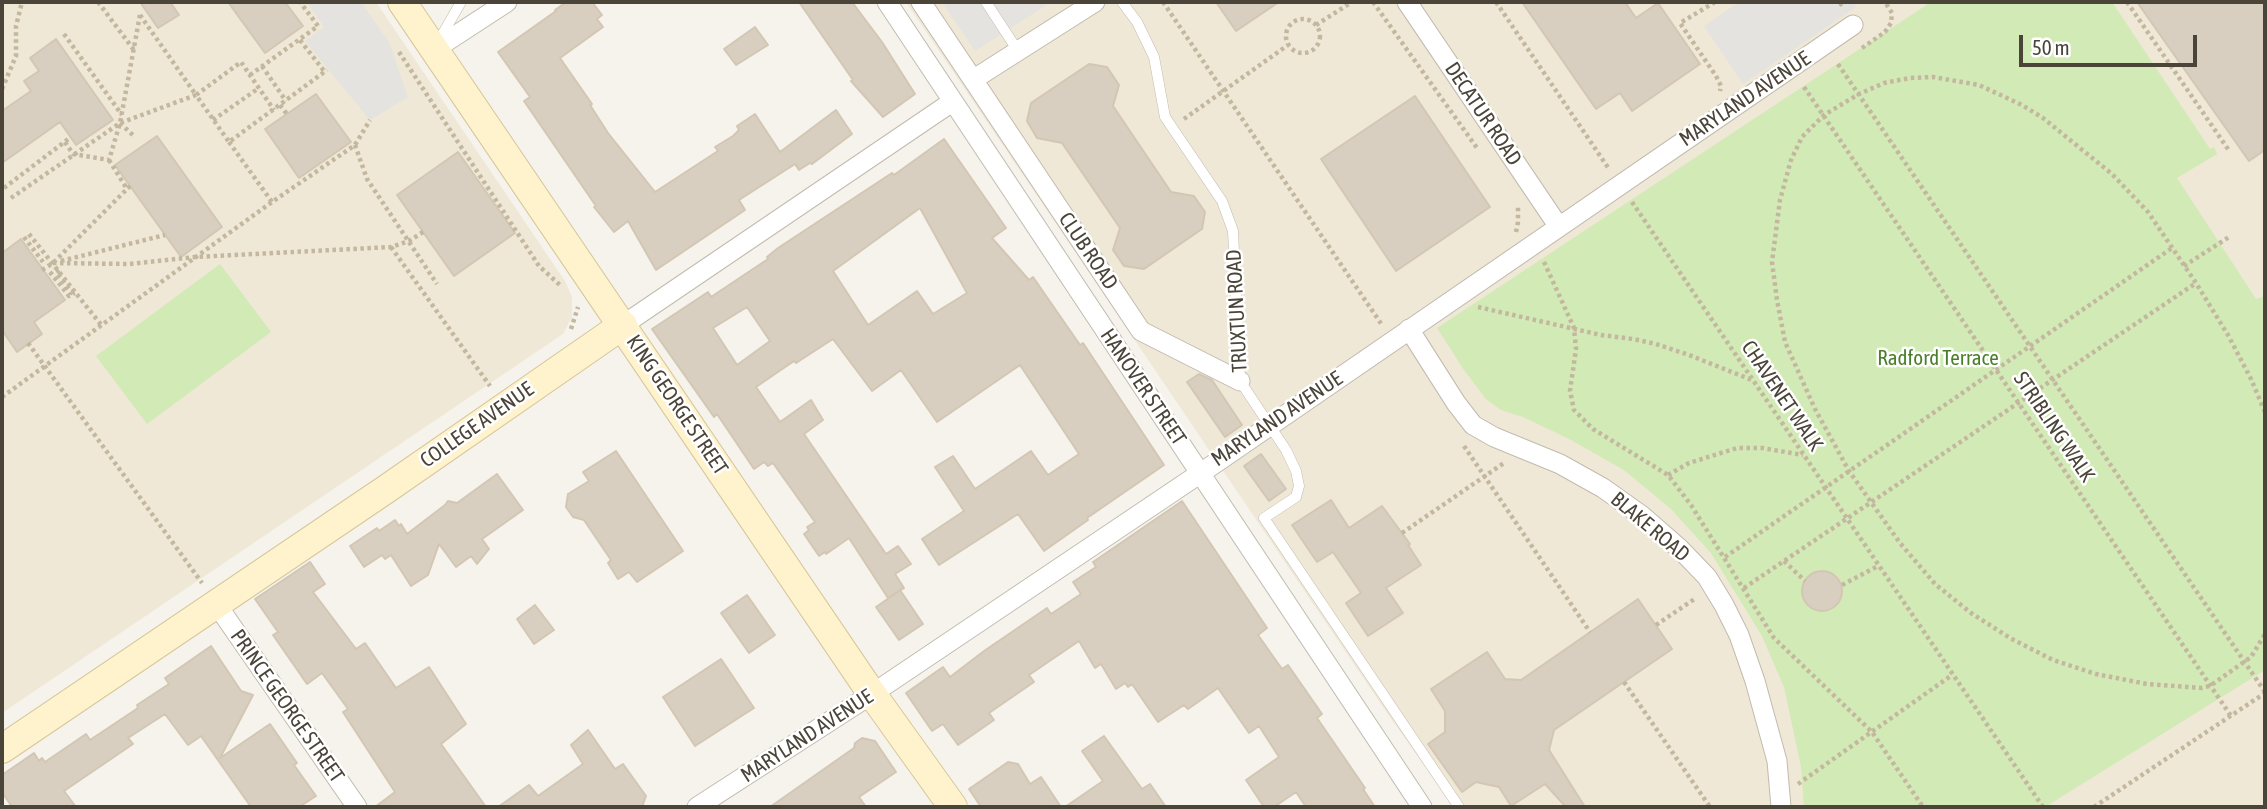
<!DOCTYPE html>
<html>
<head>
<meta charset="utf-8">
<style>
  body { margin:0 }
  #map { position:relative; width:2267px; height:809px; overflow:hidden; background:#f6f3ec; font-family:"Asap Condensed",sans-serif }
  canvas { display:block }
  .frame { position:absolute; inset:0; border:4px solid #4b4439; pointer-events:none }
  .scale { position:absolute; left:2019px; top:35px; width:178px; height:32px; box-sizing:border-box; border:4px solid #4b4439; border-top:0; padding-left:9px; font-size:21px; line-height:24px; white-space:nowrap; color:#4b4439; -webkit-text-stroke:5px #fff; paint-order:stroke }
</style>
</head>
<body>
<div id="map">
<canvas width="2267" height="809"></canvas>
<div class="frame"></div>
<div class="scale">50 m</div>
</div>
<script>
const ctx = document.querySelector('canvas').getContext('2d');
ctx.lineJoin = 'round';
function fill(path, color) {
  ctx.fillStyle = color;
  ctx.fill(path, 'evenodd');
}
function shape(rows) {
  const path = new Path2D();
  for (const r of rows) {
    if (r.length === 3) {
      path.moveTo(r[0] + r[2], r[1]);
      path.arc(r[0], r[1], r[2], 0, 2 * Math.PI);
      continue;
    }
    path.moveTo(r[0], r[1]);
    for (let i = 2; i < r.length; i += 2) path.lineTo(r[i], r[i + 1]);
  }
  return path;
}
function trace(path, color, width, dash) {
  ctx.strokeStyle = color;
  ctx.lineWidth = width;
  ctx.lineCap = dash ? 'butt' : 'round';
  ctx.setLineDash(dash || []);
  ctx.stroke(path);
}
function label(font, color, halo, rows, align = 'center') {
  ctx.font = font + ' "Asap Condensed",sans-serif';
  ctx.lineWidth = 5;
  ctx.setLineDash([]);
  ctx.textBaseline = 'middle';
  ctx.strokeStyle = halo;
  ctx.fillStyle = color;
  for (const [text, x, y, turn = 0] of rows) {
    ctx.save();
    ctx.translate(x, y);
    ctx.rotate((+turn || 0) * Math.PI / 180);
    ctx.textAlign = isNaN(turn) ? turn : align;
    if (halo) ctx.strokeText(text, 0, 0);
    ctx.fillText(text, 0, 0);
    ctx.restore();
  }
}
fill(shape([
  [2,2,376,2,565,281,572,297,572,317,563,334,2,713],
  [906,2,2265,2,2265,807,1454,807,1389,716]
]), '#efe8d6');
fill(shape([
  [1931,2,2112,2,2210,149,2214,147,2217,154,2177,178,2256,299,2265,296,2265,670,2045,807,1804,807,1801,767,1784,687,1762,636,1711,553,1671,509,1624,470,1569,439,1523,417,1501,410,1486,399,1464,370,1437,328],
  [220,264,271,332,147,424,96,356]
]), '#d2eab5');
fill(shape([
  [307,2,361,2,389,42,408,97,370,120,305,41,324,27],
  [942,2,1051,2,975,51],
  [1739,2,1852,2,1856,7,1743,84,1704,26]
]), '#e5e3e0');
const building = shape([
  [140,2,170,2,179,15,158,28,140,2],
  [228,2,285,2,303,26,265,53,228,2],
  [566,2,592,2,602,15,597,19,603,27,560,58,592,104,590,105,608,133,655,192,718,151,715,147,733,136,739,130,737,126,755,114,780,152,836,110,852,134,812,164,810,163,799,170,795,164,739,200,745,210,656,270,628,221,614,232,594,207,596,206,524,101,530,97,498,52,556,11,555,10,566,2],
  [799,2,852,2,882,42,915,94,883,117,851,81,853,80,799,2],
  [1216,2,1279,2,1236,31,1216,2],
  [1522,2,1625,2,1636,18,1658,3,1700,64,1632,111,1620,93,1596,109,1522,2],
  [2137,2,2265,2,2265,150,2249,161,2137,2],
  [755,27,768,45,736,65,724,49,755,27],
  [56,39,113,120,76,145,60,122,2,163,2,111,31,91,24,81,39,71,30,58,56,39],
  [1089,64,1107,67,1119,85,1113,106,1171,192,1194,196,1205,212,1202,229,1144,269,1124,266,1113,250,1120,228,1062,143,1037,138,1027,121,1031,103,1089,64],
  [316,94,351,142,299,178,265,129,316,94],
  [1415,96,1490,207,1396,271,1321,159,1415,96],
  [157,136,222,227,181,257,115,165,157,136],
  [944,139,1006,228,992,238,1029,280,1033,277,1080,345,1083,343,1164,465,1087,518,1088,520,1044,551,1018,514,939,565,922,539,964,511,935,467,953,456,975,489,1031,451,1048,475,1079,454,1020,365,937,422,901,370,872,391,833,339,796,363,794,361,756,387,780,422,811,400,823,420,804,434,886,554,898,546,911,564,895,574,904,588,900,590,923,624,899,640,876,607,899,591,888,598,849,538,826,554,825,552,819,556,804,534,809,530,807,527,815,522,773,463,768,466,764,462,754,469,717,414,714,417,652,329,708,292,711,297,768,259,767,257,778,248,892,173,894,175,944,139],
  [920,208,967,293,933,314,917,291,868,325,833,271,920,208],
  [747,307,770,341,737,365,713,328,747,307],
  [458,152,515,233,454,276,397,195,458,152],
  [21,239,65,300,34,322,42,334,17,352,2,330,2,253,21,239],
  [1199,374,1212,380,1242,425,1225,437,1187,382,1199,374],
  [616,451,683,551,637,582,629,572,618,579,608,563,611,560,584,520,573,517,566,507,568,494,589,481,583,472,616,451],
  [1261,454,1286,489,1269,501,1244,466,1261,454],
  [497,474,523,510,482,539,489,549,477,564,471,556,456,567,439,544,428,575,411,586,391,555,385,559,382,555,364,567,350,546,377,528,379,531,395,520,399,526,401,524,407,534,445,505,448,501,457,503,497,474],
  [1331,500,1349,528,1382,506,1410,544,1408,545,1421,565,1386,588,1403,613,1368,636,1346,603,1361,593,1333,552,1317,562,1292,525,1331,500],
  [1182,501,1267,628,1258,635,1282,669,1288,665,1322,714,1317,718,1365,788,1363,789,1375,807,1306,807,1296,792,1274,807,1264,807,1246,780,1279,757,1259,726,1249,733,1218,688,1188,709,1184,705,1158,722,1132,684,1128,687,1125,683,1116,689,1101,664,1095,668,1079,641,1029,675,1034,682,989,713,994,720,958,745,943,724,932,731,906,693,943,667,950,677,984,651,1047,608,1051,614,1081,594,1073,582,1096,567,1093,562,1182,501],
  [310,562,325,584,313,592,356,649,365,643,396,688,429,667,466,724,441,744,486,807,375,807,395,792,343,712,348,709,322,673,307,684,273,635,278,632,255,599,310,562],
  [1822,591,20],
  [747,595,775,635,749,653,721,613,747,595],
  [1638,599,1672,649,1554,730,1549,750,1585,807,1566,807,1545,784,1511,806,1499,787,1476,782,1462,792,1428,744,1445,732,1445,711,1431,689,1487,652,1505,679,1521,680,1638,599],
  [535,605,554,630,534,644,517,619,535,605],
  [211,646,241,691,253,695,220,758,270,724,297,763,294,765,316,796,299,807,251,807,201,736,188,745,165,714,128,738,133,744,64,791,76,807,12,807,2,792,2,775,34,753,39,761,42,758,45,762,86,734,90,740,138,708,137,705,169,684,165,678,211,646],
  [721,659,754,708,695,746,663,697,721,659],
  [588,730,615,769,623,764,646,796,642,807,498,807,529,785,538,796,583,764,571,745,588,730],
  [1104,736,1142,789,1150,784,1166,807,1065,807,1103,781,1082,751,1104,736],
  [862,738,875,741,896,772,859,797,866,807,770,807,854,748,855,743,862,738],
  [1008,762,1018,764,1030,784,1041,777,1061,807,981,807,969,789,1008,762]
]);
fill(building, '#d8cfc1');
trace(building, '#d3c7b4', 2);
const lane = shape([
  [986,2,1018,51],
  [1122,2,1137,22,1154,57,1165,117,1222,201,1233,231,1240,381,1286,450,1296,471,1299,486,1296,497,1264,518,1459,807],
  [438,42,461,2]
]);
const street = shape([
  [887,2,1422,807],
  [921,2,1141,331,1240,381],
  [1407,2,1559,227],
  [435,49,507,2],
  [974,79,1095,2],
  [623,325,952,102],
  [1409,329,1456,403,1473,425,1494,437,1560,464,1603,488,1641,515,1680,549,1707,577,1724,605,1739,635,1755,681,1777,761,1781,807],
  [217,605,357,807],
  [697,807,872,694,1217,462,1853,25]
]);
const secondary = shape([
  [402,2,872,694,953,807],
  [2,749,385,490,623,325]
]);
trace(lane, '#c2bbae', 11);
trace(street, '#c2bbae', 21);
trace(secondary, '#d6c79b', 30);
trace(shape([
  [98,2,134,50],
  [1163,2,1382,325],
  [1373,2,1477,148],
  [1496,2,1609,169],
  [1715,2,1680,23,1716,76,1721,86,1720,91],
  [2127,2,2230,152],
  [1839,5,1844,2],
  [140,15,196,95,241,62,274,110],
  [1303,36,17],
  [1316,25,1352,2],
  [64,34,122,115],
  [300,40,324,71],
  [1862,48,1885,32,1891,23,1892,13,1885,2],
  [399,52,539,266,561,286],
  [1838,64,2265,692],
  [262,66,286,101],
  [250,75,318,26,300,2],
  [1804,87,2231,716],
  [2,89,16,56,16,26,22,2],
  [280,105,287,114],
  [1184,119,1288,45],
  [213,120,259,88],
  [120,123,135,137],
  [65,142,73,154,109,160,120,123,140,15],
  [229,142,272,202],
  [355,145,367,179,437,284],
  [109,160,127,189,130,186],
  [4,188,71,137],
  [11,198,120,123,196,95,229,142,327,70],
  [1632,202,2043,807],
  [1516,232,1518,222,1518,207],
  [29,234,102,326],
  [24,237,43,262],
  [391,247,490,386],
  [61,261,165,235],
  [1544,262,1574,328,1576,349,1570,391,1574,410,1593,429,1668,475,1691,505,1774,638,1872,732,1923,807],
  [53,263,129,264,195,257,391,247,409,241,423,232],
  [2184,266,2229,237],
  [42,270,53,263,127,189],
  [50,272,69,296,73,294,56,272,59,270],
  [1478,307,1601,335,1633,339,1656,344,1689,355,1752,380],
  [571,329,578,307],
  [28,343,202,583],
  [2,397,272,202,355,145,370,120],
  [2265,412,2251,379,2228,335,2196,283,2148,212,2112,174,2043,118,2022,105,1979,85,1933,77,1910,78,1884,83,1859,94,1824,115,1802,137,1791,160,1780,200,1772,262,1777,300,1785,342,1815,409,1849,471,1900,543,1935,584,1971,613,2010,638,2053,660,2096,674,2147,684,2201,688,2210,686,2251,657,2265,634],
  [1464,446,1590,632],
  [1668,475,1689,463,1737,448,1762,448,1803,455],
  [1402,533,1504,463],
  [1725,557,2172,248],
  [1784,561,1805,581],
  [1842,585,1878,566],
  [1744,588,2196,283],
  [1656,625,1696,598],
  [1624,682,1710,807],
  [1798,784,1952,675],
  [2094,807,2265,693]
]), '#c4b79f', 4.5, [3.5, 3.5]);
trace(lane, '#fff', 10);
trace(street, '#fff', 19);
trace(secondary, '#fff3cd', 28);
label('21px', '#4b4439', '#fff', [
  ["MARYLAND AVENUE",1745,99,-34],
  ["DECATUR ROAD",1483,114,56],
  ["CLUB ROAD",1088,251,56],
  ["TRUXTUN ROAD",1237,311,-93],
  ["HANOVER STREET",1143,387,56],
  ["CHAVENET WALK",1782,396,56],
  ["KING GEORGE STREET",677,405,56],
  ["MARYLAND AVENUE",1277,419,-34],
  ["COLLEGE AVENUE",477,425,-35],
  ["STRIBLING WALK",2054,427,56],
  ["BLAKE ROAD",1650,527,40],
  ["PRINCE GEORGE STREET",287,706,55],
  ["MARYLAND AVENUE",807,736,-33]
]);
label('21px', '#4a7f2a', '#fff', [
  ["Radford Terrace",1938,358]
]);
</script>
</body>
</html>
